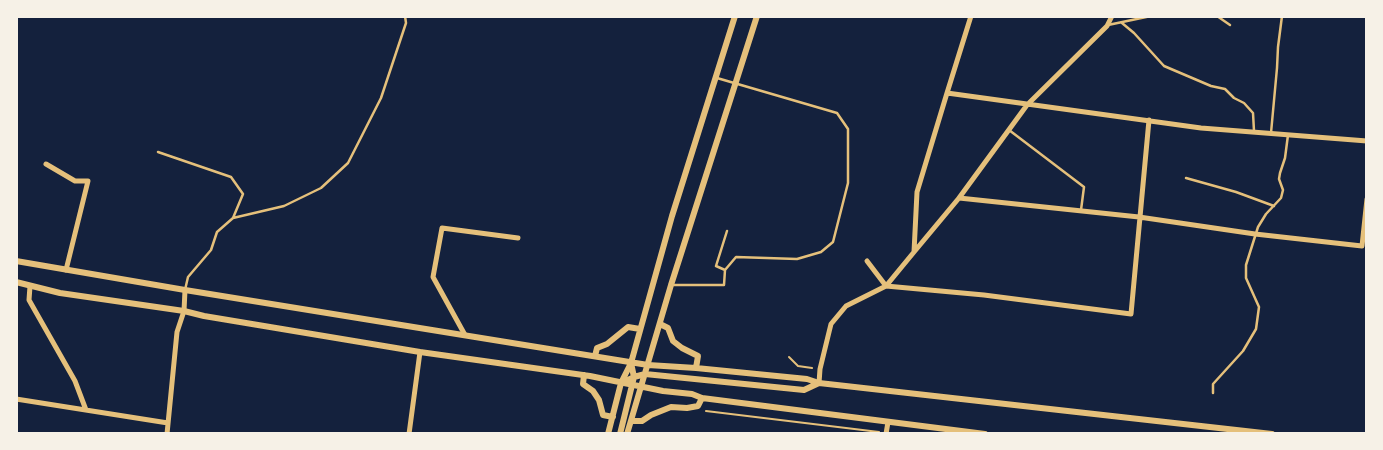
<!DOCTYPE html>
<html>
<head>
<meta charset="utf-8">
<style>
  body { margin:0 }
  #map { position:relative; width:1383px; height:450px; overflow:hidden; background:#14213d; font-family:Cabin,sans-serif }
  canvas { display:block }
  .frame { position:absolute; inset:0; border:18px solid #f6f1e7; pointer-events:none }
</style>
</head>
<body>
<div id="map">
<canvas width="1383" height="450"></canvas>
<div class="frame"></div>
</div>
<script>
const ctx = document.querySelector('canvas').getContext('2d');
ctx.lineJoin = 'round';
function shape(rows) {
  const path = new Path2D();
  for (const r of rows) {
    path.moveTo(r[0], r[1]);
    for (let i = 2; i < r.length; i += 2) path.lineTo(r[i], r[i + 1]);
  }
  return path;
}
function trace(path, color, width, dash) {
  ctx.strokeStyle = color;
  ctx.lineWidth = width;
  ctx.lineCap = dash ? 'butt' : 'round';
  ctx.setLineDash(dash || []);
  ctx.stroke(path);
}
trace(shape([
  [789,357,798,366,812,368],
  [706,411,879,432]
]), '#e5c07b', 2);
trace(shape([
  [1217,16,1230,25],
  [1122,23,1134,33,1164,66,1211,86,1225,89,1234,98,1244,103,1253,113,1254,131],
  [1108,25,1151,16],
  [717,78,837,113,848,129,848,183,833,242,821,252,797,259,736,257,725,270],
  [1009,130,1084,187,1081,210],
  [1271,133,1277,68,1278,47,1282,16],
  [158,152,231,177,243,194,233,218],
  [1186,178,1236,192,1274,206],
  [672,285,724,285,725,270,716,266,727,231],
  [185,290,188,277,211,250,217,232,233,218,284,206,321,188,348,163,381,98,406,23,405,16],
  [1213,393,1213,384,1243,351,1256,329,1259,307,1246,278,1246,265,1258,227,1266,214,1281,198,1283,190,1279,179,1280,173,1285,158,1288,135]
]), '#e5c07b', 2.5);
trace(shape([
  [971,16,947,93,1201,128,1367,141],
  [1112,16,1107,26,1027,105,959,198,1139,217,1255,234,1362,246,1367,199],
  [46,164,75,181,88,181,66,270],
  [914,252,959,198],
  [867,261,886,286,984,295,1131,314,1149,120],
  [30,286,29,300,75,381,86,410],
  [465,335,433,277,442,228,518,238],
  [819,383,820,369,831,324,846,306,886,286,914,252,917,192,947,93],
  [16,399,168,423],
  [167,434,177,332,184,311,185,290],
  [409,434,420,352],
  [886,434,888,422]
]), '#e5c07b', 5);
trace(shape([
  [16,261,185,290,648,365,696,368,807,379,819,383,1272,434],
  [16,282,60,293,184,311,204,316,420,352,590,376,663,391,692,394,702,398,985,434],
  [660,324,668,328,673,341,682,348,698,356,696,368],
  [595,356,597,348,607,344,628,327,640,329],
  [584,375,583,384,593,391,599,400,603,415,613,417],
  [622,383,634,377,645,374,804,390,819,383],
  [631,421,642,421,651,415,671,407,687,408,698,406,702,398],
  [608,434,621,383,631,363,672,216,735,16],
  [620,434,634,377,631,363],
  [627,434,671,285,757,16]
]), '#e5c07b', 6);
</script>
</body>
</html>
